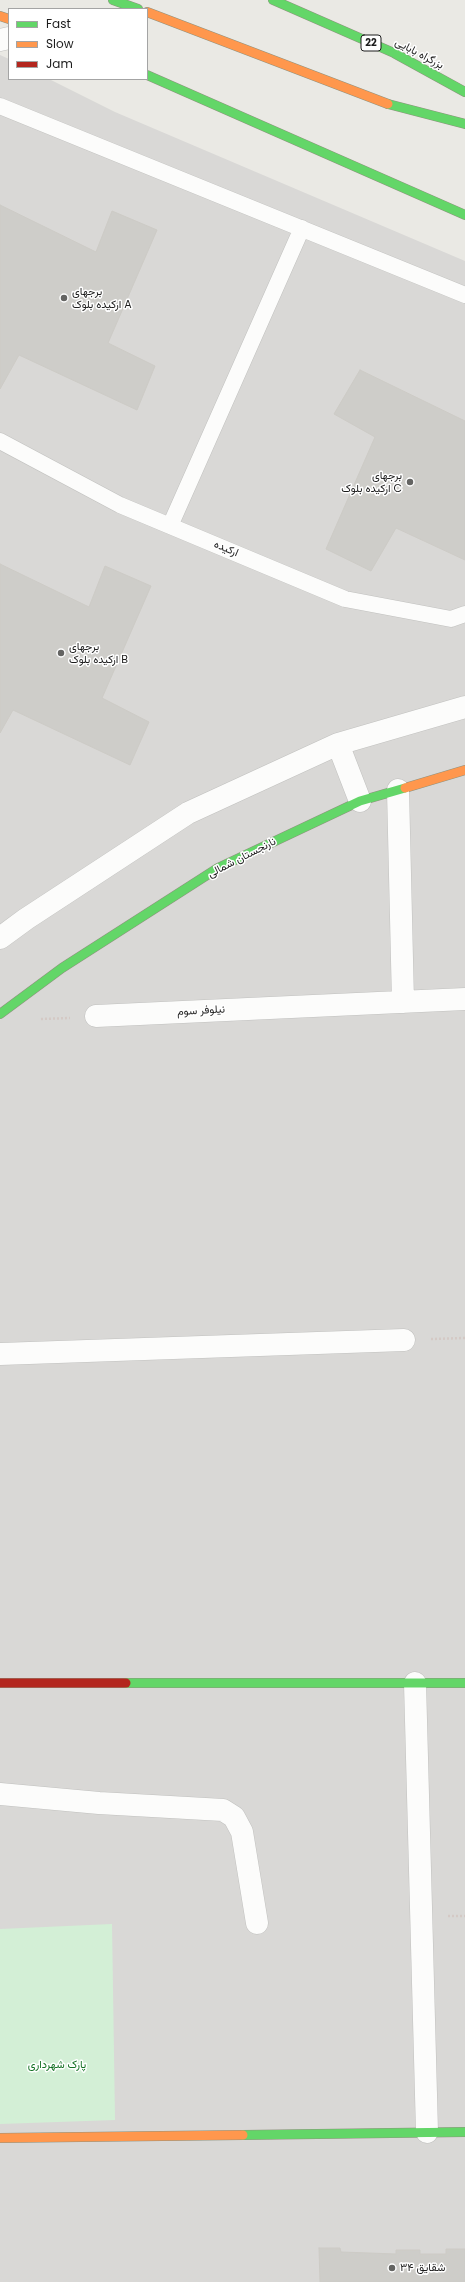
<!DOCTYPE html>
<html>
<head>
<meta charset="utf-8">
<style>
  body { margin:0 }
  #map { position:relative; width:465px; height:2282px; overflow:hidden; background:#eae9e4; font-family:Poppins,sans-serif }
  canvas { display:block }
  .legend { position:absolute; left:8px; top:8px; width:140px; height:72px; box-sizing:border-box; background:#fff; border:1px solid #a4a4a4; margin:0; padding:5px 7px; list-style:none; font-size:12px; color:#1c1c1c }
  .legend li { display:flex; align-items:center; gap:8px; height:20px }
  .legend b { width:20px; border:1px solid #a4a4a4 }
</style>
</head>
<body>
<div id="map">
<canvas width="465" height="2282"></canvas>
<ul class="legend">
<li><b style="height:5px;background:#63d668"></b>Fast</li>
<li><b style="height:5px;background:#ff974d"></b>Slow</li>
<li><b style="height:5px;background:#b3261e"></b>Jam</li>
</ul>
</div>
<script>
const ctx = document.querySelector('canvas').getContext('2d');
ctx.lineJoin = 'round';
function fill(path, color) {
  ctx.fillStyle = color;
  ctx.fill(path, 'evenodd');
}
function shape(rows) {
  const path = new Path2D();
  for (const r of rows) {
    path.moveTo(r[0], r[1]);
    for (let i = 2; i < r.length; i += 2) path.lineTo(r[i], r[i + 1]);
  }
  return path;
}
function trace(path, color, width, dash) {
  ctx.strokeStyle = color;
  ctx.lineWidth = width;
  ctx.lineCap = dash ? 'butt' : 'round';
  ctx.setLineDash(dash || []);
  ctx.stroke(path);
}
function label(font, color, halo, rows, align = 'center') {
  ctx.font = font + ' Poppins,Vazirmatn,sans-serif';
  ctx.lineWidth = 3;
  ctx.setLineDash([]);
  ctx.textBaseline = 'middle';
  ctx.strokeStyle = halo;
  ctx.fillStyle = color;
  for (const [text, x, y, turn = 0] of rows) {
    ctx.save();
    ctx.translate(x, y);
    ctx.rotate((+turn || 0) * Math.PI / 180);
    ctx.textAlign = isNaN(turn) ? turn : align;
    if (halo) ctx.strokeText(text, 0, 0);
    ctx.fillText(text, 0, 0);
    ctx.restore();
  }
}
fill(shape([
  [0,55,9,59,9,79,49,79,115,112,465,261,465,2282,0,2282]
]), '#d9d8d6');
fill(shape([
  [112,1924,115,2120,0,2124,0,1929]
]), '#d3efd6');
const building = shape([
  [0,205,96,252,112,211,157,230,108,343,155,366,137,410,19,355,0,389,0,205],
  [360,370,465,421,465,560,396,528,371,571,326,549,375,437,334,414,360,370],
  [0,564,89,607,105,566,151,586,102,698,149,722,130,765,13,710,0,733,0,564],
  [319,2248,340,2248,341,2252,396,2254,396,2250,420,2250,420,2254,446,2254,446,2249,465,2249,465,2282,320,2282,319,2248]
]);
fill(building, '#cecdc9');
trace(building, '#cdcbc6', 1);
const lane = shape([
  [0,106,465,295],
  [0,441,120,505,345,599,451,619,465,614],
  [170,526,302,228]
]);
const street = shape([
  [0,40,9,38],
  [338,744,360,801],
  [398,790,403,1002],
  [0,938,26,919,188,813,338,744,465,707],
  [96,1016,465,999],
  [0,1354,404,1340],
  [415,1683,427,2132],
  [0,1794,99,1803,223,1810,234,1817,242,1832,257,1923]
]);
const fast = shape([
  [113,0,138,9],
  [273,0,394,53,465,92],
  [147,75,465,215],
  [388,104,465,124],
  [0,1014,62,968,218,868,360,801,405,788],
  [126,1683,465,1683],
  [243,2135,465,2132]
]);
const slow = shape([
  [147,12,388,104],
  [0,16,9,19],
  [405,788,465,770],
  [0,2138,243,2135]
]);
const jam = shape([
  [0,1683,126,1683]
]);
trace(lane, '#c1c1bf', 17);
trace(street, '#c1c1bf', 23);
trace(fast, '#8f927e', 10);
trace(slow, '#8f927e', 10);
trace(jam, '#8f927e', 10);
trace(shape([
  [41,1019,70,1018],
  [431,1339,465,1338],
  [448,1916,465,1916]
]), '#d4c9c5', 2.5, [2, 2]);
trace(lane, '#fcfcfb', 16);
trace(street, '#fcfcfb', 22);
trace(fast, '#63d668', 9);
trace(slow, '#ff974d', 9);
trace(jam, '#b3261e', 9);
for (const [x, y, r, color] of [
  [64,298,4,"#646462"],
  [410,482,4,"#646462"],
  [61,653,4,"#646462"],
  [392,2268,4,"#646462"]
]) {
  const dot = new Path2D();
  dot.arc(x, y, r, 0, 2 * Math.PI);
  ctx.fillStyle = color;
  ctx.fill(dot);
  trace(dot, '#fff', 1.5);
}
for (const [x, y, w] of [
  [371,43,20]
]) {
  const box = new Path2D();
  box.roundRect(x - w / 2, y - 8, w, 16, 3);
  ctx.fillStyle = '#fff';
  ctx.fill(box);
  trace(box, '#1c1c1c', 1);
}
label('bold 10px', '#1c1c1c', null, [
  ["22",371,43]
]);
label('11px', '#1c1c1c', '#fff', [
  ["بزرگراه بابایی",419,54,28],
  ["ارکیده",226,549,23],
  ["نارنجستان شمالی",242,858,-27],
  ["نیلوفر سوم",201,1011,-3]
]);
label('11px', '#1c1c1c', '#fff', [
  ["برجهای",72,292],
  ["ارکیده بلوک A",72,305],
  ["برجهای",402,476,"right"],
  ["ارکیده بلوک C",402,489,"right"],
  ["برجهای",69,647],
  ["ارکیده بلوک B",69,660],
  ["شقایق ۳۴",400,2268]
], 'left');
label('11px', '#137023', '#fff', [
  ["پارک شهرداری",57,2065]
]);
</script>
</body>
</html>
